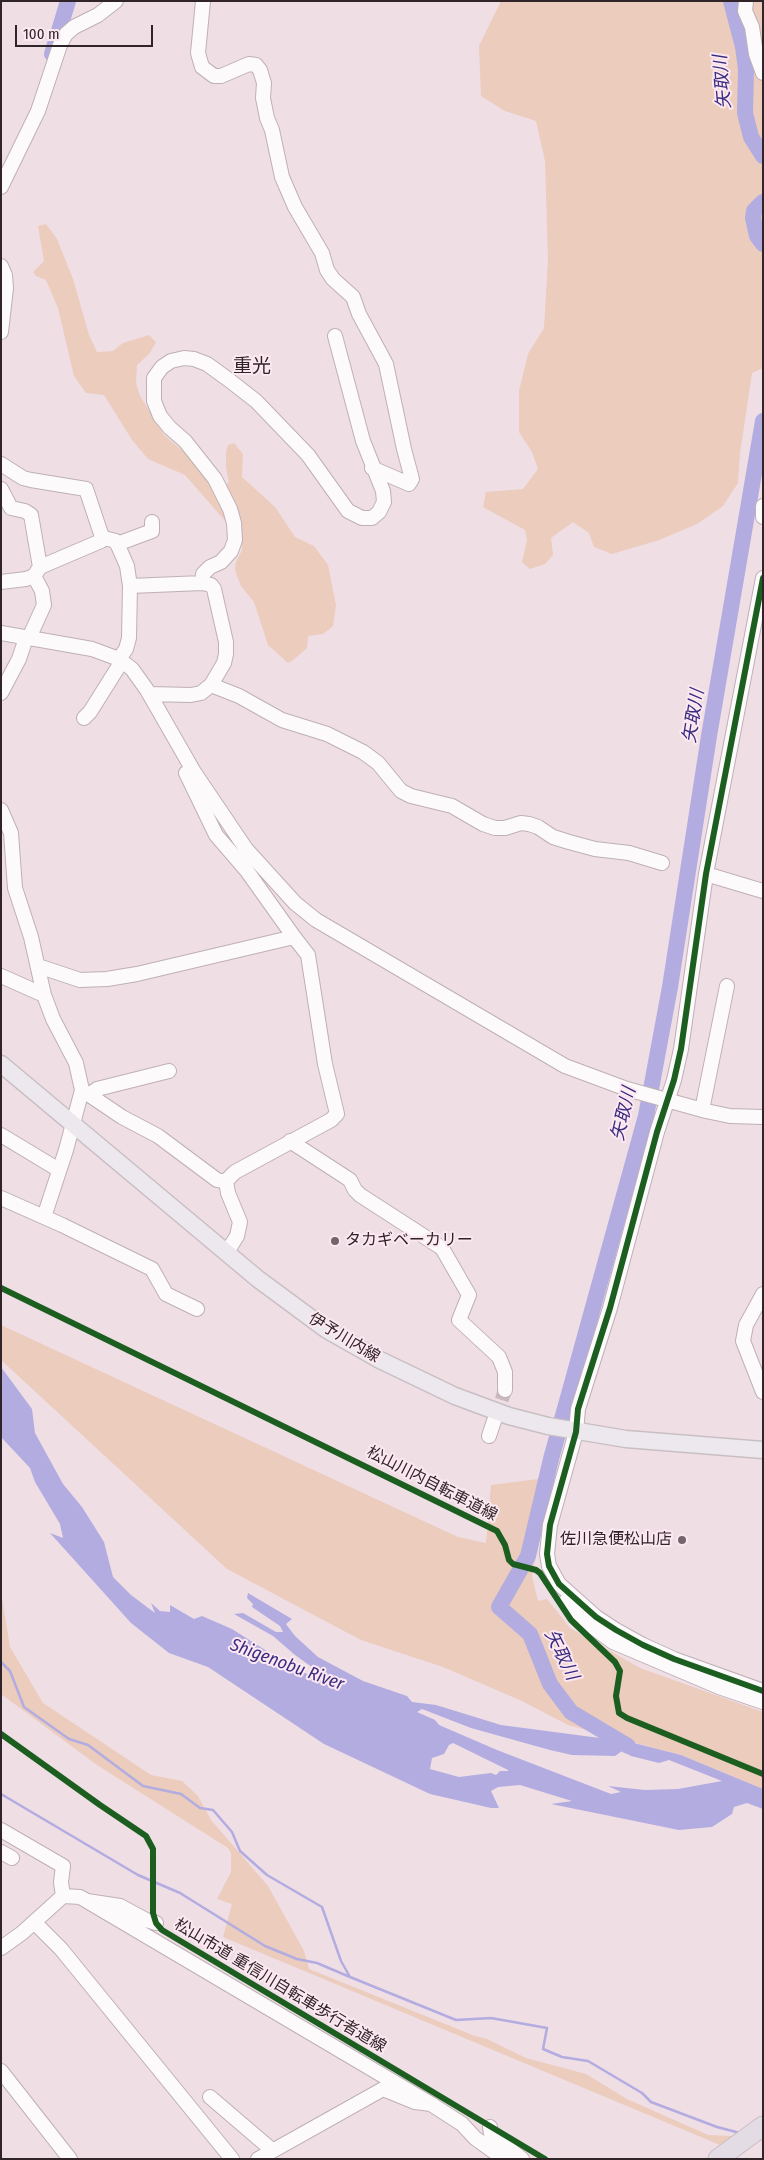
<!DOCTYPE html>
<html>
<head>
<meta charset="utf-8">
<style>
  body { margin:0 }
  #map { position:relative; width:764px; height:2160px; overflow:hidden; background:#f0dee5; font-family:"Fira Sans Condensed",sans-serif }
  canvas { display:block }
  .frame { position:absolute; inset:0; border:2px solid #302429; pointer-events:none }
  .scale { position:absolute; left:15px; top:25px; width:138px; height:22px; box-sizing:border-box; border:2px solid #302429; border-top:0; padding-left:6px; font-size:15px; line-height:18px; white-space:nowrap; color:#302429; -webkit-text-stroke:4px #fce8f0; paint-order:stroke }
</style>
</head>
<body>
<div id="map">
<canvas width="764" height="2160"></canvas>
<div class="frame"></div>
<div class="scale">100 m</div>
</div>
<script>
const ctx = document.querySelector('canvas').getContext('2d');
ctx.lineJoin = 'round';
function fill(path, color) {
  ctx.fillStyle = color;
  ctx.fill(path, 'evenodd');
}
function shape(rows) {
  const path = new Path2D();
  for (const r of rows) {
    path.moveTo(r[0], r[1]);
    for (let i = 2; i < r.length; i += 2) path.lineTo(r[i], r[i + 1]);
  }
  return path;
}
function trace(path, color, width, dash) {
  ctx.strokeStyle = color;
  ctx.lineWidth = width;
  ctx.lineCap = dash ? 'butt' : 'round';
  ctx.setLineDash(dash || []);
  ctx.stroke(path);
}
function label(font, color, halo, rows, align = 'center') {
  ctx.font = font + ' "Fira Sans Condensed","Noto Sans JP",sans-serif';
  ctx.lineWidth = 4;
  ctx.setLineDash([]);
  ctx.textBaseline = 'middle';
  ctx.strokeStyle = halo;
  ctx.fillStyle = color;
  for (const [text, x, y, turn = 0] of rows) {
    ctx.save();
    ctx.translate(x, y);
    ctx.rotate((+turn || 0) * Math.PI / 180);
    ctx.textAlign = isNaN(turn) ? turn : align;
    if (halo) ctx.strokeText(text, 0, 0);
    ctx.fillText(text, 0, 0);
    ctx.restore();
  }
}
fill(shape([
  [501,1,763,1,763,368,752,373,740,453,738,483,723,506,697,524,659,540,612,554,594,547,589,533,573,522,551,538,553,555,545,564,530,569,522,562,527,540,525,530,483,507,486,492,523,489,538,469,532,452,519,432,519,391,528,354,544,328,548,260,545,161,536,121,505,111,481,96,479,46],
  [46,224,57,239,73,279,89,335,97,352,113,351,123,343,149,335,156,342,150,353,137,365,136,383,140,396,164,435,191,458,217,490,229,482,226,468,226,452,228,445,234,443,243,454,242,477,275,507,295,537,314,546,328,565,336,605,333,626,323,634,308,636,307,648,292,661,288,663,268,645,254,602,241,586,235,570,236,562,242,550,241,539,185,475,148,459,132,440,104,395,86,393,74,376,58,308,46,280,36,276,33,272,44,261,38,226],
  [1,1325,458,1537,486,1543,491,1485,554,1477,541,1526,532,1576,538,1601,547,1599,570,1628,640,1668,763,1712,763,1789,681,1755,568,1725,522,1701,443,1667,361,1640,227,1569,1,1360],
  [1,1592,10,1647,43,1703,151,1775,182,1781,198,1796,211,1820,268,1886,304,1951,309,1969,475,2036,487,2039,526,2058,586,2074,627,2099,708,2135,733,2136,720,2145,223,1937,232,1904,217,1899,231,1872,231,1853,228,1848,97,1765,1,1694]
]), '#ebccbd');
fill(shape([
  [1,1367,32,1409,35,1433,63,1484,82,1507,104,1542,113,1577,131,1595,155,1613,151,1603,160,1611,170,1612,170,1605,194,1619,202,1616,232,1629,292,1667,331,1685,337,1685,295,1655,273,1636,234,1614,243,1613,276,1632,283,1632,280,1626,252,1607,253,1604,247,1598,248,1593,292,1619,286,1624,295,1636,318,1657,363,1681,407,1696,412,1702,436,1705,501,1725,630,1742,681,1755,763,1789,763,1809,747,1803,734,1807,732,1814,712,1827,679,1830,551,1804,572,1801,520,1785,498,1787,491,1791,499,1808,491,1808,430,1794,324,1744,208,1667,169,1653,131,1623,50,1533,63,1538,60,1524,35,1482,30,1468,1,1437],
  [422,1709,471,1728,550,1750,572,1755,615,1756,622,1751,631,1756,659,1763,669,1760,722,1781,678,1789,645,1790,608,1786,621,1792,611,1794,497,1750,439,1725,435,1720,417,1712],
  [453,1743,508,1770,508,1771,500,1771,496,1775,491,1773,459,1777,430,1769,432,1758,444,1754,449,1745]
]), '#b2ace1');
trace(shape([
  [1,1662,10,1671,24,1707,69,1739,88,1745,143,1786,181,1794,200,1808,213,1810,232,1832,240,1851,267,1875,322,1907,341,1961,350,1977,456,2020,491,2018,547,2028,543,2049,562,2057,588,2061,642,2093,651,2102,717,2127,740,2133],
  [1,1794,138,1875,180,1893,265,1946,297,1959,317,1963,350,1977]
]), '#b2ace1', 2.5);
trace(shape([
  [731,1,743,47,746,69,745,113,751,137,763,156],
  [52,54,68,1],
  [763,202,754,211,753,218,757,236,763,244],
  [628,1746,571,1712,550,1684,530,1634,499,1607,528,1556,551,1459,646,1116,670,987,709,736,763,421]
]), '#b2ace1', 16);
trace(shape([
  [495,1420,505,1390]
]), '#cab9bf', 14, [14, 7]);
const minor = shape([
  [203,1,198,53,202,67,214,76,221,76,249,64,256,65,260,70,264,83,263,98,267,118,272,130,282,177,295,207,322,253,327,270,333,279,353,297,359,314,386,364,404,449,412,479,409,484,372,468],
  [746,1,745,11,752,27,756,54,763,73],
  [1,187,38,111,60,45,66,34,74,27,98,15,116,1],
  [1,266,5,275,6,288,1,332],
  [1,464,23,478,31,480,86,489,101,534,104,538,116,541,127,566,130,586,129,638,126,649,119,659],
  [1,489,11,508,25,511,31,515,40,567],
  [763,506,763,517],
  [117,544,152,531,152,522],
  [763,578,706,874,681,1049,674,1080,657,1132,610,1308,578,1409,576,1432,550,1525,547,1554,549,1566,559,1584,596,1617,616,1630,643,1645,674,1659,763,1691],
  [1,582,26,579,34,576,40,567,101,541,104,538],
  [202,583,211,585,214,589,226,642,226,654,224,663,211,685,239,696,282,720,327,734,363,752,378,763,401,791,411,796,452,806,483,824,495,828,505,828,521,823,529,824,538,827,553,837,569,842,595,849,629,853,662,863],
  [130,586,202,583,203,574,210,567,221,562,231,551,235,540,234,523,230,509,215,479,185,441,170,428,160,416,154,401,154,378,162,367,171,361,184,358,194,359,207,364,229,380,256,401,308,455,348,511,362,518,372,518,379,512,384,502,383,491,363,441,335,336],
  [1,633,92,649,119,659,132,669,147,690,194,772,246,849,295,903,316,920,565,1066,627,1089,706,1111,730,1116,763,1117],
  [29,638,44,605,42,591,34,576],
  [1,693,19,659,26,638],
  [150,694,191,695,201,693,211,685],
  [84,718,90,712,122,661],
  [186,773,216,835,247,871,294,937],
  [1,810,11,833,15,888,31,937,44,995,53,1019,76,1063,82,1090,66,1150,44,1217],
  [706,874,763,891],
  [38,966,80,980,107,979,137,974,294,937,308,955,325,1064,337,1114,331,1120,235,1172,226,1181,222,1181,217,1180,158,1136,122,1117,82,1090],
  [1,976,44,995],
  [89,1095,97,1089,169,1071],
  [702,1110,727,986],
  [1,1135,59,1170],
  [290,1141,350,1180,355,1190,360,1195,442,1248,469,1295,459,1320,499,1357,505,1372,505,1390],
  [226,1181,228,1193,240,1222,237,1236,227,1252],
  [1,1198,62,1225,152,1269,166,1294,197,1309],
  [763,1294,746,1325,743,1341,763,1392],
  [489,1436,494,1421],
  [566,1601,587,1623,613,1642,719,1687,763,1702],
  [1,1830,63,1866,61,1882,63,1896],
  [1,1852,12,1858],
  [87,1901,431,2104],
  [34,1922,61,1949,232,2159],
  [1,1948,22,1933,63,1896,80,1897,87,1901,120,1906,146,1920,156,1923],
  [1,2071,70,2159],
  [210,2097,272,2150],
  [490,2127,491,2134,522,2159],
  [258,2159,383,2089,415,2102,431,2104,462,2124,475,2138,504,2159]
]);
const major = shape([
  [1,1064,258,1279,327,1330,380,1360,455,1396,509,1416,548,1426,626,1439,763,1450]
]);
const highway = shape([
  [718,2159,763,2126]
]);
trace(minor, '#beb0b6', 16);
trace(major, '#c8bfc3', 19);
trace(highway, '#c8bfc3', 21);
trace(minor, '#fdfafb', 14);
trace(major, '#ede8ed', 16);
trace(highway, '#e4dce4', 19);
trace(shape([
  [763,578,706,874,681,1049,674,1080,657,1132,610,1308,578,1409,576,1432,550,1525,547,1554,549,1566,559,1584,596,1617,616,1630,643,1645,674,1659,763,1691],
  [1,1288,497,1531,505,1545,509,1560,513,1564,536,1570,540,1573,571,1620,615,1662,620,1671,616,1696,619,1713,627,1718,763,1774],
  [1,1734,100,1805,146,1836,153,1849,153,1913,156,1923,162,1930,545,2159]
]), '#1b5e20', 6);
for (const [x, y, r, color] of [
  [335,1241,5,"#73656b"],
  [682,1540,5,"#73656b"]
]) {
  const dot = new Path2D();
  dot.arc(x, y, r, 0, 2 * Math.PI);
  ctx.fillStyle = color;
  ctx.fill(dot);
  trace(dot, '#fce8f0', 2);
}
label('16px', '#302429', '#fce8f0', [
  ["タカギベーカリー",345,1241],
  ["佐川急便松山店",672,1540,"right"]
], 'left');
label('16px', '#302429', '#fce8f0', [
  ["伊予川内線",344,1338,31],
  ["松山川内自転車道線",432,1484,27],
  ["松山市道 重信川自転車歩行者道線",280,1986,31]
]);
label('italic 18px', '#392c81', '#fce8f0', [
  ["矢取川",723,82,-95],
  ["矢取川",694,716,-81],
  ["矢取川",624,1114,-77],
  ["矢取川",561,1655,64],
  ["Shigenobu River",287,1665,20]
]);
label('19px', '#302429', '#fce8f0', [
  ["重光",252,367]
]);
</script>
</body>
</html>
